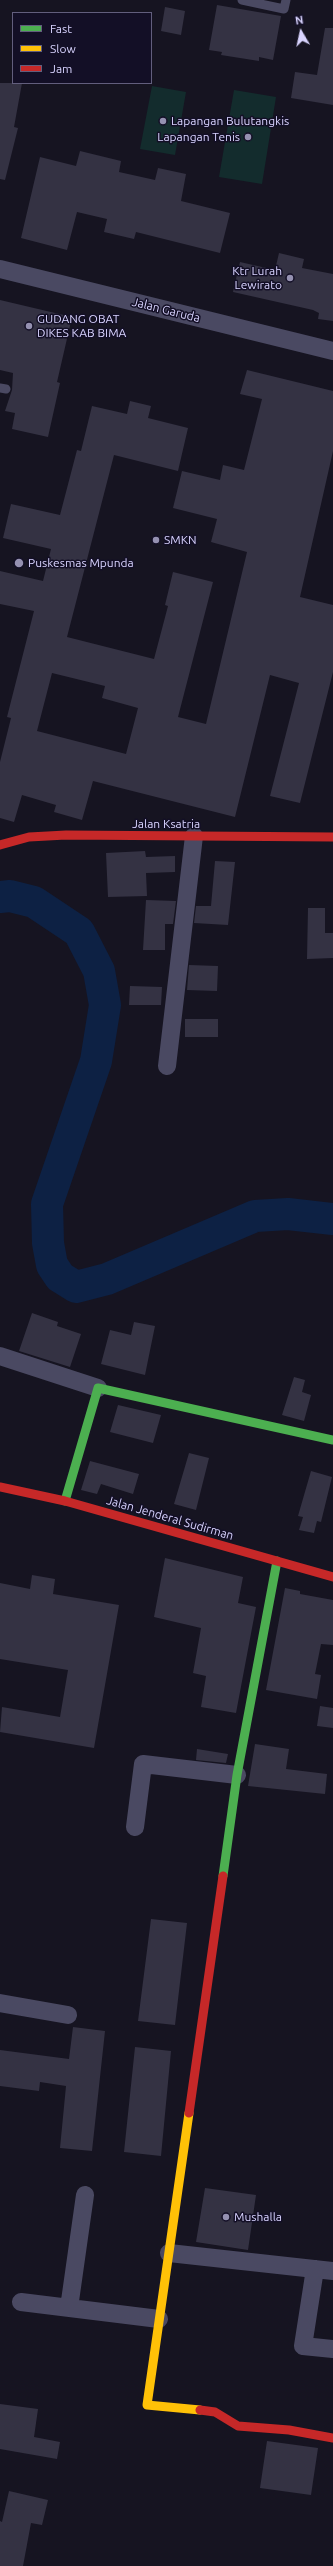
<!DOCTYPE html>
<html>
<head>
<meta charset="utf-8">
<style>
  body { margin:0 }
  #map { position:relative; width:333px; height:2566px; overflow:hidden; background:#161421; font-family:Ubuntu,sans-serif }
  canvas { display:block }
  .legend { position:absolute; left:12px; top:12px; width:140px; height:72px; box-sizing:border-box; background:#130f26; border:1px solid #625e7d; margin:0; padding:5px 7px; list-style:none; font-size:12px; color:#d9d4ff }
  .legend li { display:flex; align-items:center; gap:8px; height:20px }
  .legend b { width:20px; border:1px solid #625e7d }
  .north { position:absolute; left:281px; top:12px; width:40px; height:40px; -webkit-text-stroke:3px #130f26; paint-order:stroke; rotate:351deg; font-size:11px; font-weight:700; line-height:16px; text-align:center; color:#d9d4ff }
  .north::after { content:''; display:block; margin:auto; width:14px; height:18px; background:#d9d4ff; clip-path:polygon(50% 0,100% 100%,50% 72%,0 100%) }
</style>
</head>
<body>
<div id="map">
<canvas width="333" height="2566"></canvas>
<ul class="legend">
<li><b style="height:5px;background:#4caf50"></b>Fast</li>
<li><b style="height:5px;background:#ffc107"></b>Slow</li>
<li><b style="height:5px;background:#c62828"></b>Jam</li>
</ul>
<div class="north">N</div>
</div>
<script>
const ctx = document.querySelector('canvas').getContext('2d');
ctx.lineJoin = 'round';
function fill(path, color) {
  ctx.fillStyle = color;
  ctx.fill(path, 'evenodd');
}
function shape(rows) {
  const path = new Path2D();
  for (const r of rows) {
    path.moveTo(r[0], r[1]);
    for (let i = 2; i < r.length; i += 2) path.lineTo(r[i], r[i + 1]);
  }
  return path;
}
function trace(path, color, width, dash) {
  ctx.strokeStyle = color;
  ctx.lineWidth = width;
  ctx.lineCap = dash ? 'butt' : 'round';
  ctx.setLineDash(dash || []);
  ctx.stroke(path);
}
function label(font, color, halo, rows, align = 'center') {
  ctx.font = font + ' Ubuntu,sans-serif';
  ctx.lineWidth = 3;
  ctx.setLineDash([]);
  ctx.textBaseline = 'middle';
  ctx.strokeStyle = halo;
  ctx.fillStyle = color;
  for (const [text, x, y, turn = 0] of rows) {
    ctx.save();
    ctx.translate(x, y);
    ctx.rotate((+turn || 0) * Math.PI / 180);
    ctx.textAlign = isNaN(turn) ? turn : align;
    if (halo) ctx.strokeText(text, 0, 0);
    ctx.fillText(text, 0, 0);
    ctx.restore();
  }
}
fill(shape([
  [152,86,186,92,175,155,140,149],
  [234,90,276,97,262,184,219,177]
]), '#132c2d');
trace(shape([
  [0,897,10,896,34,902,79,932,99,971,105,1005,96,1061,47,1204,48,1243,52,1265,60,1277,76,1287,107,1279,255,1216,288,1214,333,1219]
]), '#0d2144', 32);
fill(shape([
  [217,5,281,16,273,60,259,57,259,61,221,55,222,52,209,50],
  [165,7,185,11,181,35,161,31],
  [325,28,333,28,333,105,291,98,295,72,317,75],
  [0,83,22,83,14,127,18,128,5,180,0,179],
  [80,151,121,161,119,172,155,180,158,168,186,174,181,201,230,213,220,253,136,232,134,239,104,232,107,219,77,212,67,250,21,238,40,157,76,166],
  [279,253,304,259,302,268,333,274,333,321,318,319,319,313,313,310,233,292,240,262,275,270],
  [0,300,72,317,57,382,60,383,48,437,12,429,15,413,5,411,12,390,13,373,0,370],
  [247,370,333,391,333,451,300,597,333,605,333,672,300,803,270,796,299,683,270,675,235,817,93,781,82,820,54,812,56,805,22,795,14,822,0,818,0,762,11,718,7,717,34,611,0,604,0,571,43,581,51,549,3,538,11,504,60,515,77,450,81,451,92,406,127,414,130,401,151,406,148,418,188,428,178,471,114,455,67,637,154,659,168,606,165,605,173,572,213,582,178,717,206,724,247,552,211,542,217,519,173,508,182,471,220,480,223,465,244,470,262,399,240,394],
  [52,673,105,686,102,698,138,708,126,754,37,731],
  [145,851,146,857,175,856,175,872,146,873,147,896,108,897,106,853],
  [215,861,235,862,228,925,194,923,196,906,211,906],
  [146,900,176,901,173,924,165,924,165,950,143,950],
  [308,908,325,908,325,933,333,933,333,958,307,959],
  [189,965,218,966,217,991,187,990],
  [130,986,162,987,161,1005,129,1005],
  [185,1019,218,1019,218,1037,185,1037],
  [32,1313,58,1322,57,1326,81,1334,70,1367,19,1351],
  [134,1322,155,1326,145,1375,101,1364,110,1330,131,1335],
  [294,1377,305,1380,302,1392,311,1395,304,1421,282,1415],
  [118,1405,161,1415,153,1443,110,1432],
  [189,1453,209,1458,196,1510,174,1504],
  [90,1461,139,1474,133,1494,101,1484,97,1494,81,1490],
  [311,1471,332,1477,321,1522,317,1521,314,1533,299,1530,303,1517,298,1516],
  [165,1558,243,1577,238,1603,256,1607,236,1713,201,1707,206,1676,193,1673,201,1628,154,1617],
  [32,1575,55,1579,53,1594,119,1605,94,1748,0,1732,2,1707,60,1717,68,1670,0,1659,0,1583,30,1589],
  [285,1588,300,1591,300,1594,333,1600,333,1645,321,1644,315,1674,321,1675,317,1699,266,1690],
  [320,1706,333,1708,333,1728,317,1726],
  [255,1744,289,1749,286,1769,327,1774,325,1794,248,1786],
  [197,1749,228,1754,226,1763,196,1760],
  [151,1919,187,1923,175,2025,138,2021],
  [73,2027,105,2031,92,2151,60,2148,66,2086,40,2082,39,2091,0,2086,0,2050,69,2059],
  [135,2047,171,2051,161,2156,124,2152],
  [205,2188,256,2195,248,2250,196,2242],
  [0,2404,38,2409,34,2437,60,2442,57,2459,0,2449],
  [267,2441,318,2448,311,2495,260,2488],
  [9,2491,48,2500,42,2525,31,2523,23,2566,0,2566,0,2521,2,2522]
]), '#343243');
trace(shape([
  [242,0,284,9,286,0],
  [0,388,6,389]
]), '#4a4962', 9);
trace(shape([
  [0,269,333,351],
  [167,1066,194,836],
  [0,1356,98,1388],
  [135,1827,143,1764,237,1775],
  [0,2003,68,2015],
  [169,2253,333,2271],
  [315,2269,303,2346,333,2349],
  [21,2302,159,2319],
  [69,2308,85,2195]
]), '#4a4962', 18);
trace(shape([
  [65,1501,98,1388,333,1440],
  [223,1876,237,1775,277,1561]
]), '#4caf50', 9);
trace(shape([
  [189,2113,147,2405,200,2410]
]), '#ffc107', 9);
trace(shape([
  [0,845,29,837,66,835,333,837],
  [0,1487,65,1501,333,1577],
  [189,2113,223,1876],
  [200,2410,215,2412,238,2426,289,2430,333,2438]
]), '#c62828', 9);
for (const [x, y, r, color] of [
  [163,121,4,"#9591b1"],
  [248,137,4,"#9591b1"],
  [290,278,4,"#9591b1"],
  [29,326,4,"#9591b1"],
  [156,540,4,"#9591b1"],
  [19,563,5,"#9591b1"],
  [226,2217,4,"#9591b1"]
]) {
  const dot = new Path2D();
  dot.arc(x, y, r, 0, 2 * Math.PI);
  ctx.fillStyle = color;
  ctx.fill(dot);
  trace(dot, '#130f26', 1.5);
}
label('12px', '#d9d4ff', '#130f26', [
  ["Lapangan Bulutangkis",171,121],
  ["Lapangan Tenis",240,137,"right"],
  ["Ktr Lurah",282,271,"right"],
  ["Lewirato",282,285,"right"],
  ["GUDANG OBAT",37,319],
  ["DIKES KAB BIMA",37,333],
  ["SMKN",164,540],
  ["Puskesmas Mpunda",28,563],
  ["Mushalla",234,2217]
], 'left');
label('12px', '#d9d4ff', '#130f26', [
  ["Jalan Garuda",166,310,14],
  ["Jalan Ksatria",166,824],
  ["Jalan Jenderal Sudirman",170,1518,16]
]);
</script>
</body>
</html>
